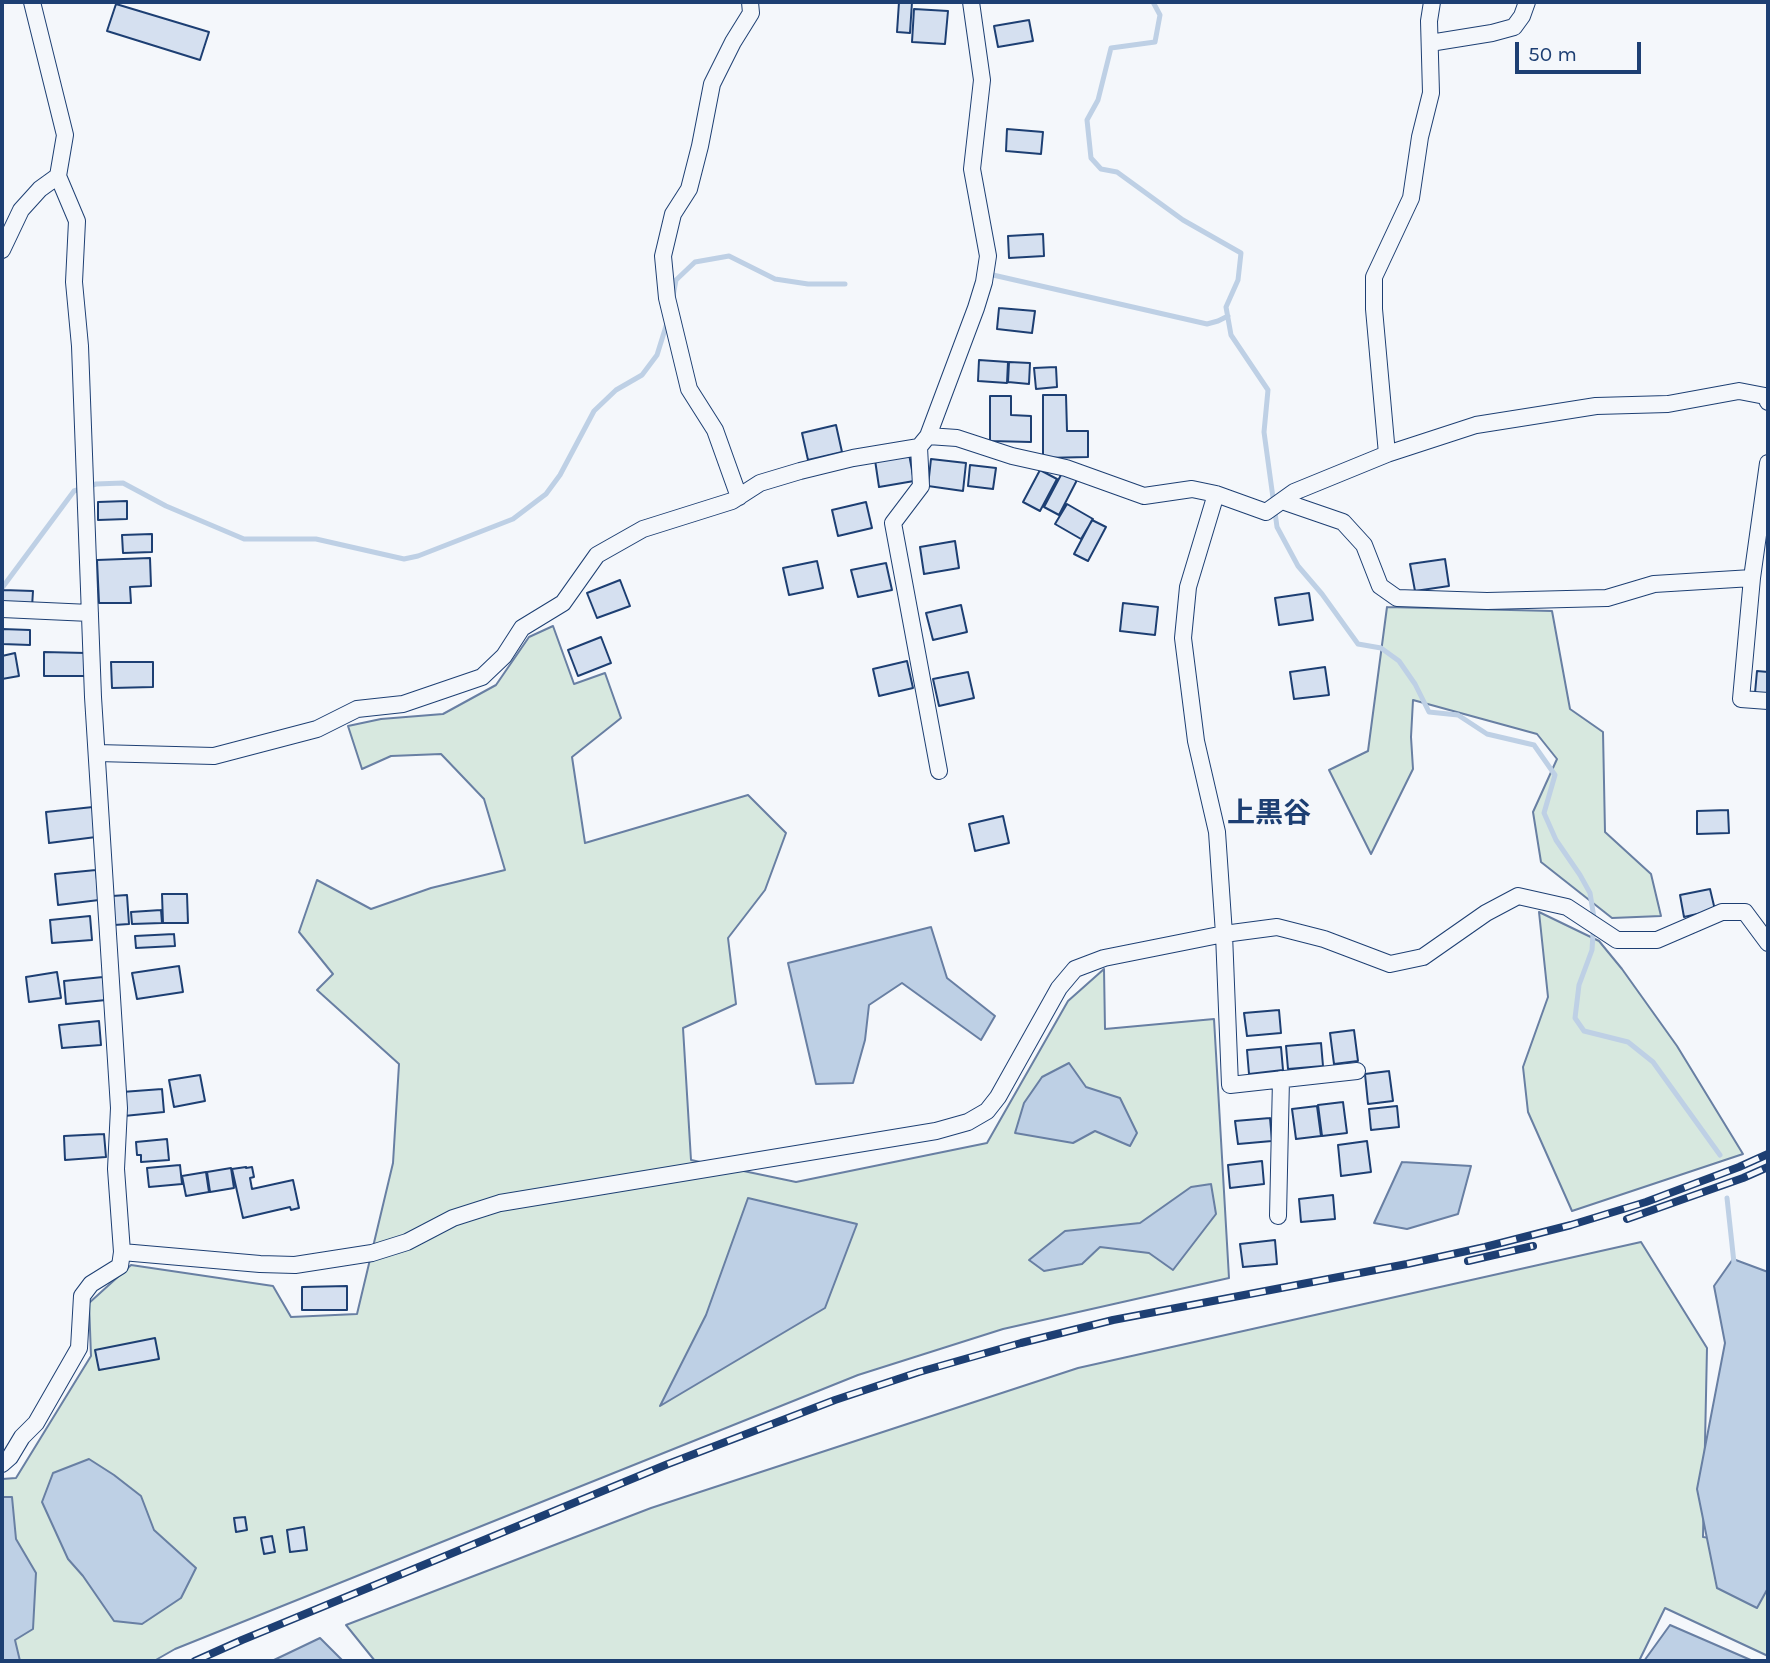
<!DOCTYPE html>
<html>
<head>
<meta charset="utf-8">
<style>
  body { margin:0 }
  #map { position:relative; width:1770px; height:1663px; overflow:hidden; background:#f4f7fb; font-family:Karla,sans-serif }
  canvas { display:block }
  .frame { position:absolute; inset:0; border:4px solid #1d3f73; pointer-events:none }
  .scale { position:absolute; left:1515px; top:42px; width:126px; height:32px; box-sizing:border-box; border:4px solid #1d3f73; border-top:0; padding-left:9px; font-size:21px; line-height:24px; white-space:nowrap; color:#1d3f73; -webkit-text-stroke:5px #f4f7fb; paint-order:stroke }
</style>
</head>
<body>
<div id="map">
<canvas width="1770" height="1663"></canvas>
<div class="frame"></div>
<div class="scale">50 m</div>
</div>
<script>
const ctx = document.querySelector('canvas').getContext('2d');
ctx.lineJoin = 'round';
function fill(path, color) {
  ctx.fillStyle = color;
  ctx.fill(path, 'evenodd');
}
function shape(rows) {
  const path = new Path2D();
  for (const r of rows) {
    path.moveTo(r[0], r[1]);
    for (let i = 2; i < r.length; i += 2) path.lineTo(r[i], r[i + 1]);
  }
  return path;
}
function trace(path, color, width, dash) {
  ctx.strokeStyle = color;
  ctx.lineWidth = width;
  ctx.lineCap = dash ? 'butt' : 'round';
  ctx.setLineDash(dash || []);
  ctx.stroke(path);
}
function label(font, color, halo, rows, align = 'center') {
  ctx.font = font + ' Karla,"Noto Sans JP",sans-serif';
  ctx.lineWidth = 5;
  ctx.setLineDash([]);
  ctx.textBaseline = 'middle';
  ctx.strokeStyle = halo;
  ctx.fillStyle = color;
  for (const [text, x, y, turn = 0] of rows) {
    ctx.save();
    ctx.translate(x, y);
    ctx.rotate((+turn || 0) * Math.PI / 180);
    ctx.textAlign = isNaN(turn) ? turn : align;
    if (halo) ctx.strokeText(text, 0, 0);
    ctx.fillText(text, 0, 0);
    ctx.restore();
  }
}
const green = shape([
  [1387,607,1552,611,1570,709,1603,732,1605,832,1651,874,1661,916,1612,918,1541,862,1533,812,1557,759,1537,734,1413,700,1411,737,1413,769,1371,854,1329,770,1368,751,1387,607],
  [553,626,574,684,605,673,621,718,572,757,585,843,748,795,786,833,765,890,728,938,736,1004,683,1028,691,1160,796,1182,987,1143,1068,1001,1104,969,1105,1029,1214,1019,1229,1278,1003,1329,858,1375,175,1649,154,1661,2,1661,2,1479,16,1478,91,1356,89,1303,131,1265,273,1286,291,1317,357,1314,393,1163,399,1064,317,990,333,974,299,932,317,880,371,909,431,888,505,870,484,799,441,754,391,756,362,769,348,726,381,719,443,714,496,685,529,637,553,626],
  [1539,912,1599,941,1622,969,1677,1046,1743,1154,1572,1211,1528,1112,1523,1067,1548,997,1539,912],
  [1641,1242,1707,1348,1703,1537,1768,1546,1768,1656,1665,1608,1639,1661,375,1661,346,1625,651,1508,1078,1368,1641,1242]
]);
fill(green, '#d7e8df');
trace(green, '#687fa3', 2);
const water = shape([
  [931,927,947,978,995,1016,981,1040,902,983,869,1005,865,1040,853,1083,816,1084,788,963,931,927],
  [1069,1063,1086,1087,1120,1098,1137,1133,1130,1146,1095,1131,1073,1143,1015,1133,1024,1103,1042,1077,1069,1063],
  [1402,1162,1471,1166,1458,1214,1407,1229,1374,1223,1402,1162],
  [1211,1184,1216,1214,1173,1270,1149,1253,1100,1247,1082,1264,1044,1271,1029,1260,1065,1231,1140,1223,1191,1187,1211,1184],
  [748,1198,857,1224,825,1308,660,1406,706,1315,748,1198],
  [1733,1259,1768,1272,1768,1588,1757,1608,1717,1588,1697,1489,1725,1343,1714,1286,1733,1259],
  [89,1459,114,1475,141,1496,154,1530,196,1568,181,1598,142,1624,114,1621,83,1576,68,1559,42,1502,53,1473,89,1459],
  [2,1497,12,1497,16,1539,36,1573,33,1629,15,1640,20,1661,2,1661,2,1497],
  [1670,1625,1753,1661,1644,1661,1670,1625],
  [320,1638,343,1661,272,1661,274,1660,320,1638]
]);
fill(water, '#bed0e5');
trace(water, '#687fa3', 2);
trace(shape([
  [1153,2,1160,15,1155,42,1111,48,1098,100,1087,120,1091,158,1101,169,1117,172,1183,220,1241,253,1238,280,1226,307,1231,335,1268,390,1264,432,1277,527,1298,566,1322,594,1358,644,1381,648,1399,661,1415,684,1429,712,1458,715,1487,734,1534,745,1555,775,1544,813,1556,840,1580,875,1590,893,1594,918,1592,950,1579,985,1575,1018,1584,1031,1628,1042,1653,1062,1720,1155],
  [993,275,1207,324,1218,321,1228,316],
  [673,296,676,280,695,262,729,256,775,279,808,284,845,284],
  [2,588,74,491,96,484,123,483,166,506,244,539,316,539,404,559,418,556,513,519,546,494,560,475,594,411,616,390,642,375,657,355,667,323],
  [1727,1198,1734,1263]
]), '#bed0e5', 5);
const building = shape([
  [899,2,912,2,910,33,897,32,899,2],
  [116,4,209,32,200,60,107,31,116,4],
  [914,9,948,11,945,44,912,42,914,9],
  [1029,20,1033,41,998,47,994,26,1029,20],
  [1007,129,1043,132,1041,154,1006,151,1007,129],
  [1043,234,1044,256,1009,258,1008,236,1043,234],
  [999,308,1035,311,1032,333,997,329,999,308],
  [979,360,1008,362,1007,383,978,381,979,360],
  [1009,362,1030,363,1029,384,1008,382,1009,362],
  [1056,367,1057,387,1036,389,1034,368,1056,367],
  [1043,395,1066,395,1067,431,1088,431,1088,457,1043,458,1043,395],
  [990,396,1011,396,1011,415,1031,416,1031,442,990,441,990,396],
  [836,425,842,452,808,460,802,433,836,425],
  [909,454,914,481,879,487,875,460,909,454],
  [931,459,966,463,963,491,928,486,931,459],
  [970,465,996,468,993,489,968,486,970,465],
  [1040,470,1057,479,1040,511,1023,502,1040,470],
  [1062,473,1077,480,1059,515,1044,507,1062,473],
  [127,501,127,519,98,520,98,502,127,501],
  [866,502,872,528,838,536,832,510,866,502],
  [1067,504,1093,519,1081,539,1055,524,1067,504],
  [1092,520,1106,527,1088,561,1074,554,1092,520],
  [152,534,152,552,123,553,122,535,152,534],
  [955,541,959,568,924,574,920,547,955,541],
  [150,558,151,586,130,587,131,603,99,603,97,560,150,558],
  [1445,559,1449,586,1415,591,1410,564,1445,559],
  [817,561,823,588,789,595,783,568,817,561],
  [886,563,892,590,858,597,851,570,886,563],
  [620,580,630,606,597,618,587,593,620,580],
  [3,590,33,591,32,607,2,606,3,590],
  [1309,593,1313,620,1279,625,1275,598,1309,593],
  [1123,603,1158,607,1155,635,1120,631,1123,603],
  [961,605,967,632,933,640,926,613,961,605],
  [2,629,30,630,30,645,2,644,2,629],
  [601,637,611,663,578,676,568,650,601,637],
  [44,652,86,653,86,676,44,676,44,652],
  [15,653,19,676,2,679,2,656,15,653],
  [907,661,913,688,879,696,873,669,907,661],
  [111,662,153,662,153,687,112,688,111,662],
  [1325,667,1329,695,1294,699,1290,672,1325,667],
  [1757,671,1768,672,1768,694,1755,693,1757,671],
  [968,672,974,698,939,706,933,679,968,672],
  [93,807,96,837,49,843,46,812,93,807],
  [1728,810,1729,833,1697,834,1697,811,1728,810],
  [1003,816,1009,843,975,851,969,824,1003,816],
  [96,870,99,900,58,905,55,874,96,870],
  [1710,889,1715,910,1684,917,1680,895,1710,889],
  [162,894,187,894,188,923,163,923,162,894],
  [127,895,129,924,114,925,112,896,127,895],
  [161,910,162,923,132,924,131,912,161,910],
  [90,916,92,940,52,943,50,920,90,916],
  [174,934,175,946,136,948,135,936,174,934],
  [179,966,183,992,137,999,132,973,179,966],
  [57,972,61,998,29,1002,26,977,57,972],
  [103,977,106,1000,66,1004,64,981,103,977],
  [1279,1010,1281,1033,1247,1036,1244,1013,1279,1010],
  [99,1021,101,1045,62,1048,59,1025,99,1021],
  [1354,1030,1358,1061,1334,1064,1330,1033,1354,1030],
  [1321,1043,1323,1066,1288,1069,1286,1046,1321,1043],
  [1281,1047,1283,1070,1249,1074,1247,1050,1281,1047],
  [1389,1071,1393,1101,1368,1104,1365,1074,1389,1071],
  [200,1075,205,1101,174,1107,169,1080,200,1075],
  [162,1089,164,1112,124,1116,122,1092,162,1089],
  [1343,1102,1347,1133,1322,1136,1318,1105,1343,1102],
  [1317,1106,1321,1136,1296,1139,1292,1109,1317,1106],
  [1397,1106,1399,1127,1371,1130,1369,1109,1397,1106],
  [1270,1118,1272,1141,1238,1144,1235,1121,1270,1118],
  [104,1134,106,1157,65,1160,64,1136,104,1134],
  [167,1139,169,1160,141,1162,141,1155,137,1155,136,1142,167,1139],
  [1367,1141,1371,1172,1341,1176,1338,1145,1367,1141],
  [1262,1161,1264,1184,1230,1188,1228,1165,1262,1161],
  [180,1165,182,1184,149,1187,147,1168,180,1165],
  [246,1167,246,1168,252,1167,254,1177,250,1178,252,1189,293,1180,299,1208,291,1210,290,1207,243,1218,232,1169,246,1167],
  [231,1168,234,1188,210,1192,207,1172,231,1168],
  [206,1172,209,1192,186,1196,182,1176,206,1172],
  [1333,1195,1335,1219,1301,1222,1299,1199,1333,1195],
  [1275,1240,1277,1264,1243,1267,1240,1244,1275,1240],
  [347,1286,347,1310,302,1310,302,1287,347,1286],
  [155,1338,159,1359,99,1370,95,1350,155,1338],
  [245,1517,247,1530,236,1532,234,1518,245,1517],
  [304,1527,307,1550,290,1552,287,1530,304,1527],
  [272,1536,275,1552,264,1554,261,1538,272,1536]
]);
fill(building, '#d5e0f0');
trace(building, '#1d3f73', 2);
const minor = shape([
  [1430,43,1492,33,1514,27,1522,16,1527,2],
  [2,250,21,210,40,189,58,176],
  [928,436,957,438,1012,456,1066,468,1144,496,1192,489,1216,494,1266,512,1294,492,1387,454,1476,425,1596,406,1668,404,1739,391,1765,396,1768,402],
  [919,447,921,486,893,523,939,771],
  [1387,454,1374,309,1374,277,1411,198,1420,137,1431,93,1429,21,1432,2],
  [1768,463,1752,578,1741,699,1768,701],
  [1216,494,1188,587,1183,638,1196,741,1217,832,1224,934,1230,1085,1357,1071],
  [739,497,715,430,689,389,667,298,663,256,673,214,689,189,700,146,712,84,733,42,751,13,750,2],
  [1282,501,1343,522,1364,545,1380,586,1397,598,1487,601,1607,598,1654,584,1752,578],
  [2,609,90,613],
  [97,753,214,756,317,729,357,709,403,704,482,677,504,656,522,628,563,603,597,555,643,529,732,501,760,483,800,471,853,458,919,447,928,436,976,308,984,282,988,256,972,169,982,80,971,2],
  [1278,1216,1281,1079],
  [122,1252,260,1264,295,1265,372,1253,407,1242,453,1218,500,1203,936,1131,968,1122,987,1111,998,1097,1059,988,1075,969,1104,958,1224,934,1277,927,1324,939,1390,964,1423,957,1486,913,1518,896,1567,907,1617,940,1657,940,1722,912,1745,912,1768,943],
  [2,1464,10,1457,22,1437,36,1423,79,1348,82,1296,91,1284,120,1266,122,1252,116,1169,119,1108,93,697,80,346,74,282,77,221,58,176,65,135,32,2]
]);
trace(minor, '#1d3f73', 18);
trace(minor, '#f4f7fb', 16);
const rail = shape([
  [1627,1219,1743,1178,1768,1167],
  [1468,1261,1533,1246],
  [195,1661,242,1640,668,1464,835,1400,919,1372,1021,1343,1113,1320,1407,1264,1485,1247,1571,1225,1646,1202,1739,1167,1768,1154]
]);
trace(rail, '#1d3f73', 8);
trace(rail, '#f4f7fb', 5, [16]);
label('bold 28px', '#1d3f73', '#f4f7fb', [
  ["上黒谷",1269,814]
]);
</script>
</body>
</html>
